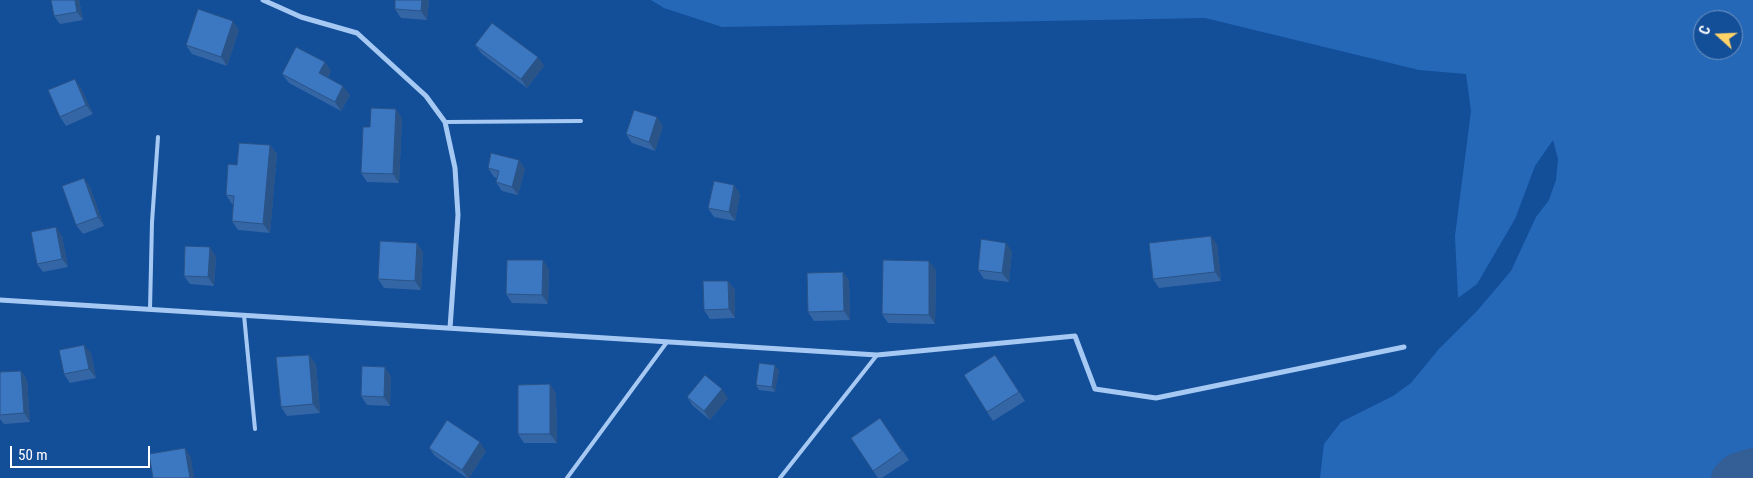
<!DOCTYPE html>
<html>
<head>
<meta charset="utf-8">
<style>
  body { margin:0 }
  #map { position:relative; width:1753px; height:478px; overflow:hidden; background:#134e99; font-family:"Roboto Condensed",sans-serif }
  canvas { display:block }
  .north { position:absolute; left:1693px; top:10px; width:50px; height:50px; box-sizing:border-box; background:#134e99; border:1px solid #7195c2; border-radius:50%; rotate:290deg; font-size:14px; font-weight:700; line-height:20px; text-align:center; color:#fff }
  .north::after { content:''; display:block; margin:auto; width:18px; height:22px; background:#ffd368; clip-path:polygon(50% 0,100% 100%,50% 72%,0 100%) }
  .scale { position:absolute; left:10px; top:446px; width:140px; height:22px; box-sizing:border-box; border:2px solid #fff; border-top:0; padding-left:6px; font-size:15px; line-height:18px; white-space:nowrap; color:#fff; -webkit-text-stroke:4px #134e99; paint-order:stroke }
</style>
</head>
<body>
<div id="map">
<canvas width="1753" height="478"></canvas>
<div class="north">С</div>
<div class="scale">50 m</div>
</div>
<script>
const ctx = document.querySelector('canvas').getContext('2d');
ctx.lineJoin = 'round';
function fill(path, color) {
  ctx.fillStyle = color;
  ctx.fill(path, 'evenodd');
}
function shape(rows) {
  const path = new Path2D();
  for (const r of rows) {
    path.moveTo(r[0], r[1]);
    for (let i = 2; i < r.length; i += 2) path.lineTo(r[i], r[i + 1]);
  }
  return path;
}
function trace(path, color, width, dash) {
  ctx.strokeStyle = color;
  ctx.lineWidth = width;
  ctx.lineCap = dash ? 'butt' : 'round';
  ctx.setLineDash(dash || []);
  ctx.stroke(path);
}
fill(shape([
  [651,0,1753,0,1753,478,1320,478,1324,444,1341,422,1393,396,1411,383,1438,350,1477,311,1511,271,1536,217,1549,200,1556,180,1558,159,1553,140,1535,166,1515,219,1477,284,1458,298,1455,236,1471,111,1466,74,1419,70,1205,18,722,27,664,8],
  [1703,20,1733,20,1733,50,1703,50]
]), '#2568b8');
trace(shape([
  [1728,478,1736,470,1753,465]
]), '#335e96', 34);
trace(shape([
  [445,122,581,121],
  [150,309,152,222,158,137],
  [244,315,255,429],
  [567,478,667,342],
  [780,478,877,355]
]), '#a6c9f3', 4);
trace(shape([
  [263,0,301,17,357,33,426,96,445,122,455,168,458,215,450,328],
  [0,300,877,355,1075,336,1095,389,1156,398,1404,347]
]), '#a6c9f3', 5);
fill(shape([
  [79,0,83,20,60,24,54,16],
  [395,0,429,0,427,20,401,18,395,9],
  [239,30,227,66,192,54,186,45],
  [475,45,538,57,544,66,527,88,482,54],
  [325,62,331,71,328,77,350,95,341,111,289,83,282,74],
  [81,88,93,114,66,126,60,117],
  [402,118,399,183,367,182,361,173,370,127],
  [663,126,655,151,632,143,626,134],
  [270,145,277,154,270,233,238,230,232,221,233,204,232,204,226,195,237,165],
  [519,160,525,169,518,195,502,191,496,182,497,178,494,177,488,168],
  [734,185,740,194,735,221,714,217,708,208],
  [90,187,104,226,83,234,76,225],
  [62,236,68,267,43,272,37,264],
  [1217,244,1221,281,1159,288,1153,279],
  [1012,251,1009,282,984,279,978,270],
  [423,252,421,290,384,288,378,279],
  [216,256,214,286,190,284,184,276],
  [549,269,548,304,512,303,506,294],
  [936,270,935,324,888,323,882,314],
  [843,272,849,281,850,320,814,321,808,312],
  [728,281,735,290,735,318,710,319,704,310],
  [91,353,96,378,70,383,64,374],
  [309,355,316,364,320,413,287,416,281,407],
  [1001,364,1025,401,993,421,987,412],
  [779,370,775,392,759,390,756,385],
  [21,371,27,380,30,422,4,424,0,419,0,372],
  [391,376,390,406,367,405,361,396],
  [556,393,557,443,524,443,518,434],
  [687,397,728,398,710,420,693,406],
  [880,418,909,460,882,478,878,478,851,438],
  [429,448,486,451,469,478,467,478,435,456]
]), '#3466a6');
fill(shape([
  [75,0,79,0,83,20,77,12],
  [422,0,429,0,427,20,421,11],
  [233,21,239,30,227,66,221,57],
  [538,57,544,66,527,88,521,79],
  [325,62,331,71,325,82,319,73],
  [75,79,81,88,93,114,86,105],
  [343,86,350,95,341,111,335,102],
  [396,109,402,118,399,183,393,174],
  [657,117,663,126,655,151,649,142],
  [270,145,277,154,270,233,263,224],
  [519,160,525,169,518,195,512,187],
  [84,178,90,187,104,226,98,217],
  [734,185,740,194,735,221,729,212],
  [56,227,62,236,68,267,62,259],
  [1211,236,1217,244,1221,281,1215,272],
  [417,243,423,252,421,290,415,281],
  [1006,243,1012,251,1009,282,1002,273],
  [210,247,216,256,214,286,208,277],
  [543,260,549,269,548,304,542,295],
  [929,261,936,270,935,324,929,315],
  [843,272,849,281,850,320,844,311],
  [728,281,735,290,735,318,729,309],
  [84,345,91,353,96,378,89,369],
  [309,355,316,364,320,413,313,404],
  [775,365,779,370,775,392,772,387],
  [385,367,391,376,390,406,384,397],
  [21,371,27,380,30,422,24,413],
  [550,384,556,393,557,443,550,434],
  [722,389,728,398,710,420,704,411],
  [480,442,486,451,469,478,468,478,462,470],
  [185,448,191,457,194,478,190,478]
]), '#2a5387');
const building = shape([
  [51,0,75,0,77,12,54,16,51,0],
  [395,0,422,0,421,11,395,9,395,0],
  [198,9,233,21,221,57,186,45,198,9],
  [492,23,538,57,521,79,475,45,492,23],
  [296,47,325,62,319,73,343,86,335,102,282,74,296,47],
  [75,79,86,105,60,117,48,90,75,79],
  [371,108,396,109,393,174,361,173,363,127,370,127,371,108],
  [634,110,657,117,649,142,626,134,634,110],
  [239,143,270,145,263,224,232,221,234,196,226,195,228,164,237,165,239,143],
  [491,153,519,160,512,187,496,182,499,171,488,168,491,153],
  [84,178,98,217,76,225,62,186,84,178],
  [714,181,734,185,729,212,708,208,714,181],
  [56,227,62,259,37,264,31,232,56,227],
  [1211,236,1215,272,1153,279,1149,243,1211,236],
  [981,239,1006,243,1002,273,978,270,981,239],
  [380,241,417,243,415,281,378,279,380,241],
  [185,246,210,247,208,277,184,276,185,246],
  [507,260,543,260,542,295,506,294,507,260],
  [883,260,929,261,929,315,882,314,883,260],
  [843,272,844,311,808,312,807,273,843,272],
  [703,281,728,281,729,309,704,310,703,281],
  [84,345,89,369,64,374,59,350,84,345],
  [309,355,313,404,281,407,276,357,309,355],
  [995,355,1019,392,987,412,964,375,995,355],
  [759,363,775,365,772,387,756,385,759,363],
  [362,366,385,367,384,397,361,396,362,366],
  [21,371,24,413,0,415,0,372,21,371],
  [705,375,722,389,704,411,687,397,705,375],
  [550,384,550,434,518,434,518,385,550,384],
  [880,418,902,451,873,471,851,438,880,418],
  [447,420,480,442,462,470,429,448,447,420],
  [185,448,190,478,153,478,149,454,185,448]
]);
fill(building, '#3c77c1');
trace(building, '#2a5387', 1);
</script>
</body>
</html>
